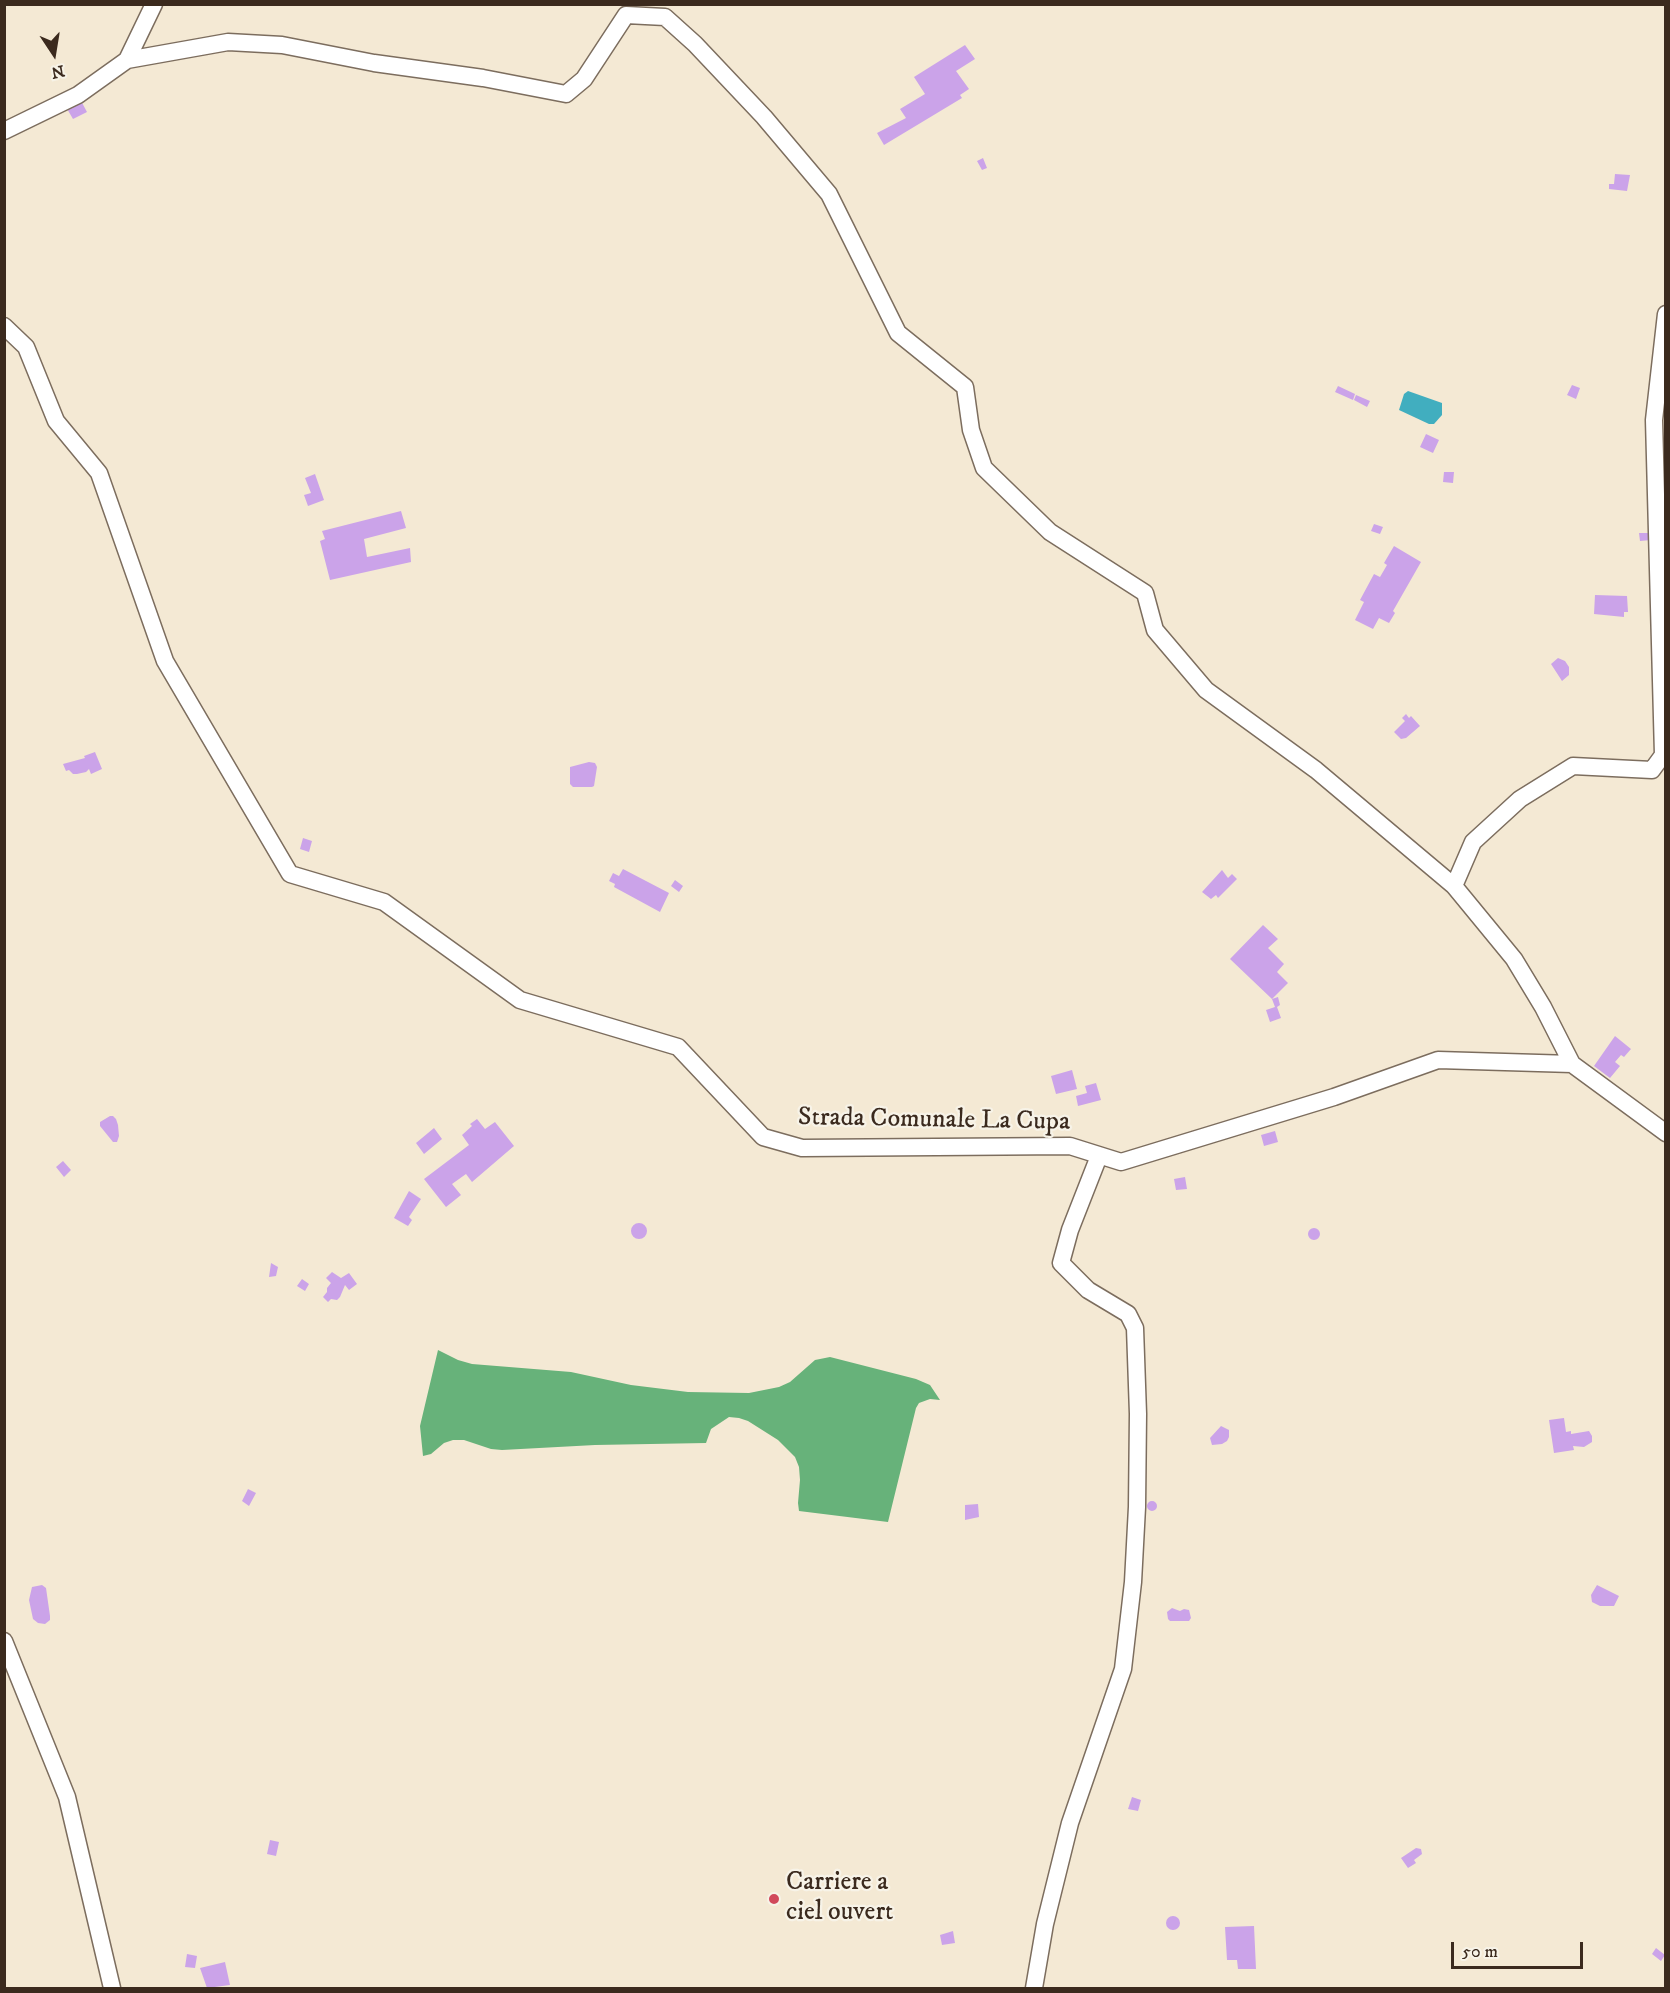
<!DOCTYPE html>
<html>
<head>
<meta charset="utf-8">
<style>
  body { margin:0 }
  #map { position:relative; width:1670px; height:1993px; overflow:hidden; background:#f4e9d4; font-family:"IM FELL DW Pica",serif }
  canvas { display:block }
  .frame { position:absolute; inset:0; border:6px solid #3b2a1e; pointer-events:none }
  .north { position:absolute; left:24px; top:24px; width:60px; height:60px; -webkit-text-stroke:4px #f7f3e8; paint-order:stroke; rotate:168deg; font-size:16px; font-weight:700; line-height:24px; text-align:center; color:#3b2a1e }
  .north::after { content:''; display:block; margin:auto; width:21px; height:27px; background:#3b2a1e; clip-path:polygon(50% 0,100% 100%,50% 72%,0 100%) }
  .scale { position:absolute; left:1451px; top:1942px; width:132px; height:27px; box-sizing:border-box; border:3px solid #3b2a1e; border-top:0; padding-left:8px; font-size:18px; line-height:21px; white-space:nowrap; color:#3b2a1e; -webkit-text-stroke:4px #f7f3e8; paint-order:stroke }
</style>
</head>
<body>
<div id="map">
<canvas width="1670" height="1993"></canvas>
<div class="frame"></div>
<div class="north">N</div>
<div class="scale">50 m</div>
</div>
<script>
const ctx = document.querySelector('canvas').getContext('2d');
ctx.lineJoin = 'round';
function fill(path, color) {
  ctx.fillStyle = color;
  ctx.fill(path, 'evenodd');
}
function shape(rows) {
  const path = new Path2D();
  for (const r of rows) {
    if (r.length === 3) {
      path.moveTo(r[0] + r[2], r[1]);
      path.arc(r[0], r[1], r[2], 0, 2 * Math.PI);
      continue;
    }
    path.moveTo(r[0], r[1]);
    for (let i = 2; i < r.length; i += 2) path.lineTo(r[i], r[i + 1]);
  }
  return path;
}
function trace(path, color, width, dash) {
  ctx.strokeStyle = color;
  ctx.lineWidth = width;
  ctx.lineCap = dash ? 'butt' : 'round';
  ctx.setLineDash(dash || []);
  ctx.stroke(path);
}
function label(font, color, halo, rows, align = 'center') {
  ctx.font = font + ' "IM FELL DW Pica",serif';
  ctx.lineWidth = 4.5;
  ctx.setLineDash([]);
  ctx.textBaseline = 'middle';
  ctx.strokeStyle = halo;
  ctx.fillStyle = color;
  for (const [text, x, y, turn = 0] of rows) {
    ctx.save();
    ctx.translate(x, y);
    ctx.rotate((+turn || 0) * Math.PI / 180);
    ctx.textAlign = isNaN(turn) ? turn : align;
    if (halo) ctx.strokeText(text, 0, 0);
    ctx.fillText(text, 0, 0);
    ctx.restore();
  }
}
fill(shape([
  [438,1350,458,1360,472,1364,571,1372,631,1385,688,1392,749,1393,779,1387,790,1382,815,1360,830,1357,916,1379,930,1385,940,1400,930,1399,919,1403,916,1408,888,1522,799,1511,798,1503,800,1480,799,1467,795,1457,778,1440,748,1421,739,1418,729,1417,711,1429,706,1443,595,1445,502,1450,491,1449,464,1440,453,1440,444,1443,431,1454,423,1456,420,1426]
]), '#67b27a');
fill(shape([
  [1408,391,1442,403,1442,415,1434,424,1429,424,1399,410,1404,394]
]), '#41aebf');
fill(shape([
  [965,45,975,59,956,71,969,89,960,95,962,98,884,145,877,133,906,118,900,109,925,94,914,77],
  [80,99,87,112,73,119,66,107],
  [983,158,987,168,982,170,977,161],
  [1615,174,1630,175,1627,191,1609,189,1609,184,1614,184],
  [1572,385,1580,388,1576,399,1567,395],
  [1338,386,1355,394,1353,400,1335,392],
  [1356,395,1370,401,1367,407,1354,400],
  [1426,434,1439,440,1433,453,1420,447],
  [1444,472,1454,472,1453,483,1443,482],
  [315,474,324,500,308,506,304,495,311,493,305,478],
  [401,511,406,528,364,539,367,557,410,548,411,562,330,580,320,541,325,539,322,531],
  [1374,524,1383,527,1380,534,1371,531],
  [1639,533,1650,533,1651,540,1640,541],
  [1394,546,1421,562,1393,611,1395,613,1389,623,1379,618,1373,629,1355,620,1364,602,1360,600,1374,574,1380,577,1387,565,1384,563],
  [1595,595,1627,596,1628,612,1624,612,1624,617,1594,614],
  [1558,658,1565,661,1569,667,1569,675,1562,681,1551,664],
  [1406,714,1409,718,1411,716,1420,726,1406,738,1401,739,1394,732,1405,721,1402,718],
  [95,752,102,769,91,774,89,769,86,772,77,774,73,774,69,770,66,771,63,764,85,758,84,756],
  [589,762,595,763,597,767,594,786,592,787,573,787,570,784,570,767],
  [303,838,312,841,309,852,300,849],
  [623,869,669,893,660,912,614,887,615,884,609,881,613,873,619,876],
  [1222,870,1228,878,1232,874,1237,879,1218,898,1216,895,1211,899,1202,892],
  [675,880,683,886,679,892,671,886],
  [1263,925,1278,939,1268,948,1284,964,1277,972,1288,983,1272,999,1278,997,1280,1005,1277,1007,1281,1018,1270,1022,1266,1010,1275,1007,1272,999,1230,959],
  [1615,1036,1631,1049,1624,1057,1621,1055,1615,1062,1620,1066,1610,1078,1594,1066],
  [1072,1070,1077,1089,1056,1094,1051,1076],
  [1096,1083,1101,1100,1078,1106,1076,1096,1087,1093,1085,1086],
  [110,1116,113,1116,116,1119,118,1125,119,1136,117,1142,113,1142,100,1126,100,1122],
  [477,1119,485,1129,495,1122,514,1146,472,1182,466,1174,452,1184,461,1195,446,1207,424,1179,469,1145,462,1135,472,1126,470,1124],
  [434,1128,442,1139,424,1154,416,1143],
  [1275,1131,1278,1142,1264,1146,1261,1135],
  [63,1161,71,1170,64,1177,56,1167],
  [1185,1177,1187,1189,1176,1190,1174,1179],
  [409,1191,421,1199,409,1217,412,1220,408,1226,394,1218],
  [639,1231,8],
  [1314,1234,6],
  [271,1263,278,1267,276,1276,269,1277],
  [332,1272,341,1278,349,1273,357,1284,349,1290,345,1285,340,1297,337,1300,331,1299,328,1302,323,1297,327,1292,327,1288,331,1283,326,1278],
  [302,1279,309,1284,305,1291,297,1286],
  [1564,1418,1566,1432,1571,1431,1571,1434,1589,1431,1592,1436,1592,1442,1584,1447,1573,1446,1574,1450,1554,1453,1549,1420],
  [1221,1426,1229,1430,1229,1437,1227,1441,1222,1444,1212,1445,1210,1438],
  [248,1489,256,1493,249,1506,242,1501],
  [1152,1506,5],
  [978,1504,979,1517,965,1520,965,1505],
  [42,1585,46,1588,50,1616,50,1620,45,1624,38,1623,33,1619,29,1600,32,1587],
  [1597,1585,1619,1596,1614,1606,1600,1606,1592,1602,1591,1595],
  [1172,1608,1180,1611,1184,1609,1189,1610,1191,1618,1189,1621,1170,1621,1168,1619,1167,1612],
  [1132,1797,1141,1800,1138,1811,1128,1809],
  [270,1840,279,1842,276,1856,267,1854],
  [1416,1848,1421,1849,1422,1854,1414,1860,1416,1863,1408,1868,1401,1858],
  [1173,1923,7],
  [1254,1926,1256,1969,1238,1969,1237,1960,1227,1960,1225,1927],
  [953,1931,955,1943,942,1945,940,1935],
  [1656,1948,1665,1955,1661,1961,1652,1954],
  [187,1954,197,1956,195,1968,185,1967],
  [225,1962,230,1985,207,1988,200,1968]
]), '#cba3e9');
const street = shape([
  [127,60,228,42,282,45,374,63,483,78,566,94,584,79,626,15,665,17,695,44,764,117,829,194,898,333,965,387,971,430,984,468,1050,532,1145,593,1155,630,1206,690,1316,770,1454,886,1514,959,1543,1007,1572,1064],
  [4,131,78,95,127,60,154,4],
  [4,326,26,347,56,421,99,473,165,661,290,874,384,902,520,1000,678,1047,763,1137,802,1148,1070,1146,1121,1162,1334,1097,1438,1060,1572,1064,1666,1133],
  [1454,886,1473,842,1520,799,1573,766,1652,770,1663,755,1654,420,1666,314],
  [4,1641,67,1797,112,1988],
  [1034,1988,1045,1924,1070,1823,1123,1669,1133,1582,1137,1507,1138,1414,1135,1328,1128,1314,1088,1290,1061,1263,1070,1230,1099,1156]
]);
trace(street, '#7c6d5e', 19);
trace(street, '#fff', 16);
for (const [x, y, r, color] of [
  [774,1899,6,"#d1495b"]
]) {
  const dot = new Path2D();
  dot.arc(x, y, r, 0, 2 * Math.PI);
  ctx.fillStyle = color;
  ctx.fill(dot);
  trace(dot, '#f7f3e8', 2);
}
label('26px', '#3b2a1e', '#f7f3e8', [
  ["Strada Comunale La Cupa",934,1121,1]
]);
label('26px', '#3b2a1e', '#f7f3e8', [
  ["Carriere a",786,1884],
  ["ciel ouvert",786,1914]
], 'left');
</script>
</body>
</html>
